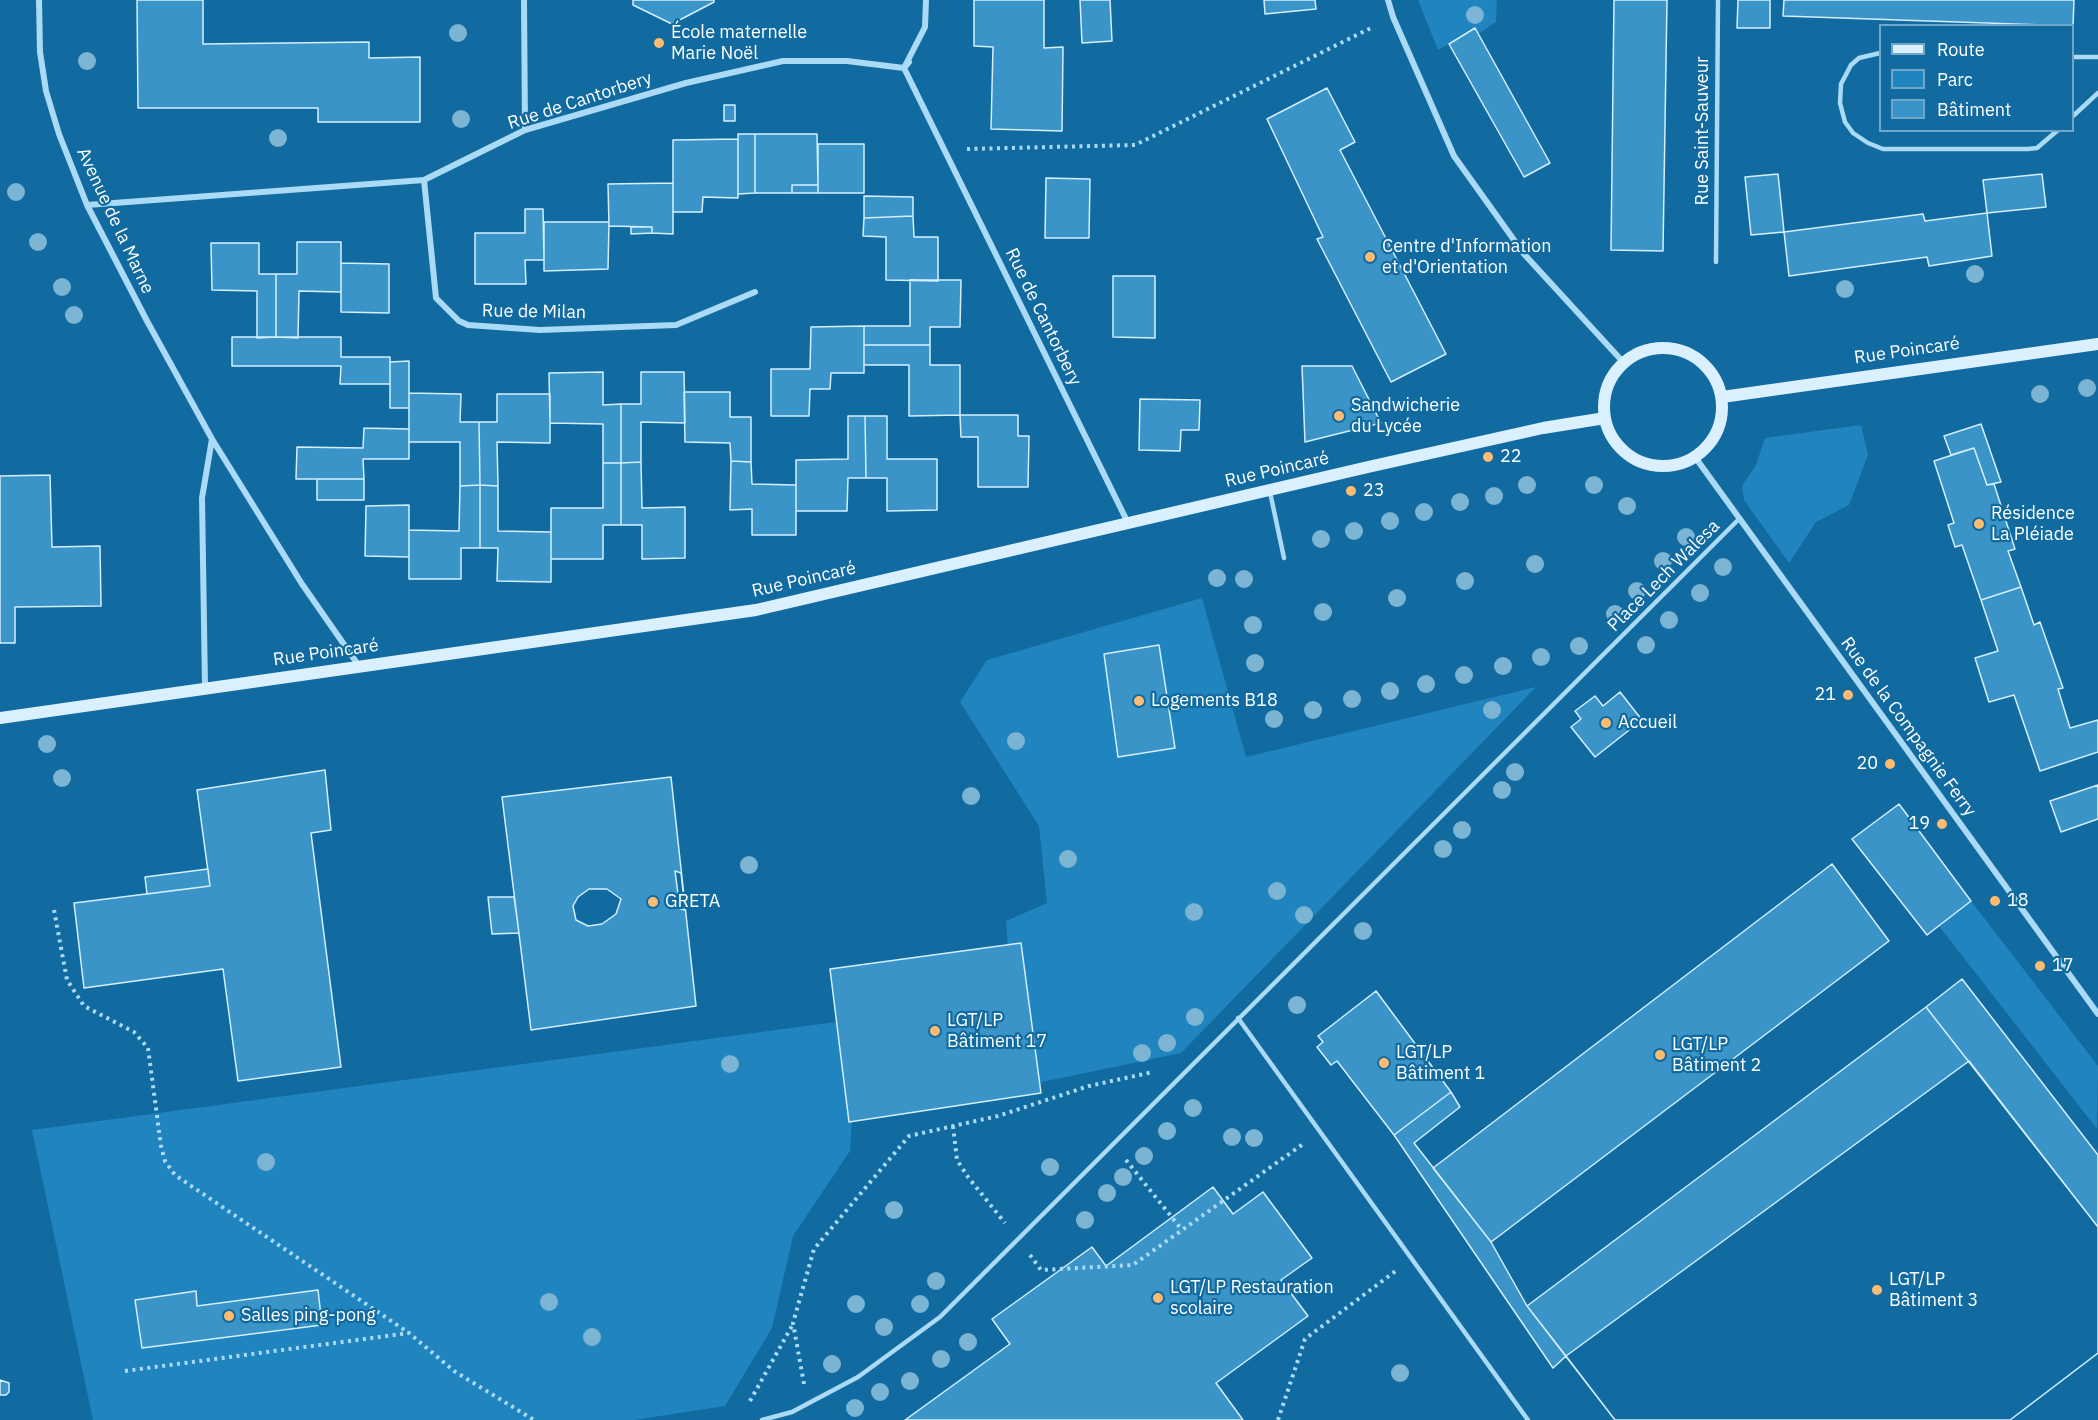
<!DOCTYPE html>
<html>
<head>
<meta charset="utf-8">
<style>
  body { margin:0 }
  #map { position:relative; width:2098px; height:1420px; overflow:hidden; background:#116ba1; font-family:"IBM Plex Sans",sans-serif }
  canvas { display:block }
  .legend { position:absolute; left:1879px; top:24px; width:195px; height:108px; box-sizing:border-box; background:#116ba1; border:2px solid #70a6c7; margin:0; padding:8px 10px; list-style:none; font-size:18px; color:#fff }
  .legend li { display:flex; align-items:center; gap:12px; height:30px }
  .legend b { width:30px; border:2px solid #70a6c7 }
</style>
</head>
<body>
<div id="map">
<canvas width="2098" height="1420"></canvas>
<ul class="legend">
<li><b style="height:8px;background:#dbf0fe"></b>Route</li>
<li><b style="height:16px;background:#2084bf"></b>Parc</li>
<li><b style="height:16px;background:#3a94c8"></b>Bâtiment</li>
</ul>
</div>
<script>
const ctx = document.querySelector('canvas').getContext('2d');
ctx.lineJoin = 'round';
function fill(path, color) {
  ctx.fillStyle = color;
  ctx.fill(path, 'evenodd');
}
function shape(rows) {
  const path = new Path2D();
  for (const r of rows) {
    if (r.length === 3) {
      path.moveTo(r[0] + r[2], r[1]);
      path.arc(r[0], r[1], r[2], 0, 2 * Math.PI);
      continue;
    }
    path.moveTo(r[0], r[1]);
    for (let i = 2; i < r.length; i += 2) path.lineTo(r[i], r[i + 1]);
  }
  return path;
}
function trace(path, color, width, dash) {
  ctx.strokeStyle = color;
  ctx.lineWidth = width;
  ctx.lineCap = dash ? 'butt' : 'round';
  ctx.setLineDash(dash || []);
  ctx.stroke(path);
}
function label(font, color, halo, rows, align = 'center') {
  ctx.font = font + ' "IBM Plex Sans",sans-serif';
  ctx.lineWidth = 4.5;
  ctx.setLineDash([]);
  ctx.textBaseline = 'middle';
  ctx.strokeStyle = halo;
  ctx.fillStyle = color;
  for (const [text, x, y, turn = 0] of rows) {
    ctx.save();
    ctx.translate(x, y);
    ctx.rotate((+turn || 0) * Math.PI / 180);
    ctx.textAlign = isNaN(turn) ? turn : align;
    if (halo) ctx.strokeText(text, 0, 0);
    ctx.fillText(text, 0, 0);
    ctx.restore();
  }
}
fill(shape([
  [1418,0,1497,0,1496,22,1478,34,1475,29,1438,50],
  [1861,425,1868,455,1849,505,1816,522,1789,563,1744,500,1742,486,1756,465,1765,438],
  [1202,598,1246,757,1536,687,1181,1053,1018,1087,1006,921,1047,903,1039,826,960,702,987,660],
  [1971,901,2098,1066,2097,1129,1939,926],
  [858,1019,850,1151,793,1236,772,1328,725,1406,634,1420,93,1420,32,1130]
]), '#2084bf');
const building = shape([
  [137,0,203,0,203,44,369,42,369,58,420,57,420,122,318,122,318,108,138,108,137,0],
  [633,0,714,0,714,2,672,24,633,5,633,0],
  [974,0,1044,0,1044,48,1063,47,1062,131,991,129,993,47,974,46,974,0],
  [1080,0,1110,0,1112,41,1082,43,1080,0],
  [1264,0,1315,0,1316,9,1265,14,1264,0],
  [1614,0,1667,0,1663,251,1611,250,1614,0],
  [1738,0,1770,0,1770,28,1737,28,1738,0],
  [1784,0,2074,0,2073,26,1783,16,1784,0],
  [1475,28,1550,163,1524,177,1449,44,1475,28],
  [1327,88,1355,142,1340,150,1446,354,1391,382,1317,239,1323,237,1267,119,1327,88],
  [724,105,735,105,735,121,724,121,724,105],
  [738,134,755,134,755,193,738,194,738,134],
  [755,134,817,134,818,185,792,185,792,193,755,193,755,134],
  [738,139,738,198,703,197,702,212,673,212,673,140,738,139],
  [818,144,864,144,864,193,818,193,818,144],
  [1778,174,1784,232,1751,235,1745,177,1778,174],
  [2042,174,2046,207,1987,213,1983,180,2042,174],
  [1046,178,1090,179,1089,238,1045,238,1046,178],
  [673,183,673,234,652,233,652,227,609,226,608,184,673,183],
  [792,185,818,185,818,193,792,193,792,185],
  [864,196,913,197,913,216,864,218,864,196],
  [525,209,543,209,544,260,525,260,526,284,475,284,475,233,525,233,525,209],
  [1987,213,1992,256,1929,266,1927,257,1789,276,1784,232,1923,214,1925,221,1987,213],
  [913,216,914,237,938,237,938,281,886,280,886,237,863,236,864,218,913,216],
  [544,222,609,222,608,269,544,271,544,222],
  [631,227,652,227,652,233,631,234,631,227],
  [297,242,341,242,341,292,299,291,298,338,276,337,276,274,297,274,297,242],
  [211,243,259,243,259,274,276,274,276,337,257,338,257,291,212,290,211,243],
  [341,263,389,264,389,313,341,312,341,263],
  [1113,276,1155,276,1155,338,1113,337,1113,276],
  [910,280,961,280,960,327,930,327,930,345,864,345,864,326,910,326,910,280],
  [864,326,864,373,831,373,830,389,810,389,809,416,771,416,771,369,810,369,811,327,864,326],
  [232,337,341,337,341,357,390,357,390,384,340,384,341,366,232,366,232,337],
  [864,345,930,345,930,365,960,365,960,415,909,416,909,365,864,365,864,345],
  [409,361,409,408,390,408,390,362,409,361],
  [1302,366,1352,366,1381,423,1305,442,1302,366],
  [603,372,603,405,621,404,621,463,603,463,603,424,550,423,549,373,603,372],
  [641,372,684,372,685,423,641,422,641,462,621,463,621,404,641,404,641,372],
  [684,392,730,392,730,417,751,417,751,462,731,461,730,443,685,442,684,392],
  [409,393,461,394,460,422,479,422,480,485,460,486,460,442,409,442,409,393],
  [497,394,550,394,550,443,497,442,498,486,480,485,479,422,497,422,497,394],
  [1140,399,1200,400,1199,430,1181,430,1180,451,1139,450,1140,399],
  [960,415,1018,415,1018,436,1029,436,1028,487,978,487,978,437,961,437,960,415],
  [848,416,865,416,866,478,848,478,847,511,796,511,796,460,848,459,848,416],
  [865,416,887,416,887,459,937,459,937,510,887,511,887,478,866,478,865,416],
  [1981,424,2001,482,1987,485,1974,448,1951,455,1944,436,1981,424],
  [364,428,409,429,409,459,363,459,364,479,296,479,297,447,363,448,364,428],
  [1974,448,1987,485,1994,484,2015,549,2008,551,2021,587,1981,600,1962,545,1955,547,1948,525,1954,523,1934,461,1974,448],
  [731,461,751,462,752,484,796,485,796,535,752,535,752,509,730,510,731,461],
  [641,462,642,508,685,507,685,558,642,559,642,525,621,525,621,463,641,462],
  [603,463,621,463,621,525,603,525,603,559,551,559,551,508,603,508,603,463],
  [50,475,52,547,100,546,101,606,15,607,15,643,0,643,0,476,50,475],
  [317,479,364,479,364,500,317,500,317,479],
  [480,485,498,486,498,531,551,532,551,582,497,581,498,548,480,548,480,485],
  [480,485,480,548,461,548,461,579,409,579,409,530,459,531,460,486,480,485],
  [409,505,409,557,365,556,366,506,409,505],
  [2021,587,2034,625,2040,622,2063,688,2058,689,2070,728,2098,720,2098,752,2040,771,2014,695,1989,702,1975,658,1998,651,1981,600,2021,587],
  [1159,645,1175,748,1118,757,1104,654,1159,645],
  [1620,692,1642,720,1595,757,1571,727,1581,719,1575,711,1595,696,1603,706,1620,692],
  [325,770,331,830,311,833,341,1067,238,1081,223,969,84,988,74,903,210,886,197,790,325,770],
  [671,777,696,1006,531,1030,502,797,671,777],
  [589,889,607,889,621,899,616,914,602,924,588,926,576,920,573,906,578,897,589,889],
  [2098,785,2098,819,2061,832,2050,801,2098,785],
  [1899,804,1971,901,1927,935,1852,839,1899,804],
  [1832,864,1889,941,1491,1242,1433,1168,1832,864],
  [208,869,210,886,147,894,145,877,208,869],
  [675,871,681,873,685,910,680,909,675,871],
  [488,897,514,897,519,933,492,934,488,897],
  [1021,943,1041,1093,849,1122,830,969,1021,943],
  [1962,979,2098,1155,2098,1227,1926,1007,1962,979],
  [1376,991,1451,1092,1394,1135,1337,1061,1331,1065,1317,1047,1323,1042,1318,1036,1376,991],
  [1926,1007,2098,1227,2098,1353,2010,1420,1615,1420,1527,1306,1926,1007],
  [1969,1061,2098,1227,2098,1353,2010,1420,1615,1420,1566,1356,1969,1061],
  [1451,1092,1460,1107,1414,1143,1491,1242,1527,1306,1566,1356,1553,1368,1394,1135,1451,1092],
  [1213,1187,1233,1214,1263,1192,1312,1258,1281,1280,1308,1316,1216,1383,1243,1420,905,1420,1010,1344,992,1319,1092,1247,1106,1266,1213,1187],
  [318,1290,322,1325,142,1348,135,1300,196,1291,197,1306,318,1290],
  [0,1380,9,1383,9,1392,6,1395,0,1395,0,1380]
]);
fill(building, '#3a94c8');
trace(building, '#d4effe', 1.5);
trace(shape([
  [967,149,1135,145,1373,27],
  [54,910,67,980,84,1006,134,1032,148,1048,161,1146,165,1161,175,1175,409,1333],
  [953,1126,957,1160,968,1177,1005,1223],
  [1126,1160,1182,1230],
  [1030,1255,1041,1270,1133,1265,1303,1144],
  [125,1371,409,1333,454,1371,534,1420],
  [804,1384,793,1323,814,1249,909,1136,998,1116,1089,1086,1153,1072],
  [750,1401,793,1324],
  [1278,1420,1305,1339,1397,1270]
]), '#aadaf5', 4, [3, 4.5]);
trace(shape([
  [1880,53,1859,58,1851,65,1841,84,1840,103,1845,122,1853,133,1868,143,1883,149,2028,149,2037,148,2058,130],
  [2072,57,2098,57],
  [2072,117,2098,93],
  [1716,262,1718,0],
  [1270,492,1284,558],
  [1238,1018,1528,1420],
  [762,1420,792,1412,858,1377,940,1317,1739,519]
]), '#aadaf5', 4.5);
trace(shape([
  [39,0,40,52,46,91,59,134,87,205,147,321,212,439,302,584,359,666],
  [524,0,525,130],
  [1388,0,1393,17,1454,156,1524,254,1624,363],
  [909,62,904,68,925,27,926,0],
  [424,180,436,298,459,321,468,325,540,330,676,325,755,292],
  [87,205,424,180,525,130,686,83,783,61,847,61,904,68,1128,523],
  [1695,457,2098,1014],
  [205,687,202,498,212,439]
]), '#aadaf5', 6);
trace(shape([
  [1663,407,59],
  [1722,397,2098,344],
  [0,718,756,610,1368,467,1543,428,1605,418]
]), '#dbf0fe', 12);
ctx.fillStyle = '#7cb4d4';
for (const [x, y] of [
  [1475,15],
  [458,33],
  [87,61],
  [461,119],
  [278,138],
  [16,192],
  [38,242],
  [1975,274],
  [62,287],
  [1845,289],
  [74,315],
  [2087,388],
  [2040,394],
  [1527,485],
  [1594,485],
  [1494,496],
  [1460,502],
  [1627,506],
  [1424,512],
  [1390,521],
  [1354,531],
  [1686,537],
  [1321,539],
  [1663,561],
  [1535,564],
  [1723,567],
  [1217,578],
  [1244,579],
  [1465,581],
  [1637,591],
  [1700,593],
  [1397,598],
  [1323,612],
  [1615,614],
  [1669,620],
  [1253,625],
  [1646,645],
  [1579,646],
  [1541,657],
  [1255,663],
  [1503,666],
  [1464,675],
  [1426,684],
  [1390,691],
  [1352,699],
  [1313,710],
  [1492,710],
  [1274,719],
  [1016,741],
  [47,744],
  [1515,772],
  [62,778],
  [1502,790],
  [971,796],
  [1462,830],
  [1443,849],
  [1068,859],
  [749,865],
  [1277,891],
  [1194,912],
  [1304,915],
  [1363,931],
  [1297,1005],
  [1195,1017],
  [1167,1043],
  [1142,1053],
  [730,1064],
  [1193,1108],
  [1167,1131],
  [1232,1137],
  [1254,1138],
  [1144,1156],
  [266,1162],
  [1050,1167],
  [1123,1177],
  [1107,1193],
  [894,1210],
  [1085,1220],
  [936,1281],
  [549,1302],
  [856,1304],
  [920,1304],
  [884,1327],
  [592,1337],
  [968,1342],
  [941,1359],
  [832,1364],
  [1400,1373],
  [910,1381],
  [880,1392],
  [855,1408]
]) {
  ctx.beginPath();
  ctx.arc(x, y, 9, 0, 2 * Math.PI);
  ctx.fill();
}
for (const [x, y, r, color] of [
  [659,43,6,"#ffbb6f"],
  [1370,257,6,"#ffbb6f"],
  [1339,416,6,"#ffbb6f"],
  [1488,457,6,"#ffbb6f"],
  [1351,491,6,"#ffbb6f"],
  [1979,524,6,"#ffbb6f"],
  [1848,695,6,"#ffbb6f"],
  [1139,701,6,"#ffbb6f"],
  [1606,723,6,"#ffbb6f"],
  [1890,764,6,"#ffbb6f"],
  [1942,824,6,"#ffbb6f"],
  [1995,901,6,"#ffbb6f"],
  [653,902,6,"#ffbb6f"],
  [2040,966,6,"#ffbb6f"],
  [935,1031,6,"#ffbb6f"],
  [1660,1055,6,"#ffbb6f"],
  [1384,1063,6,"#ffbb6f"],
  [1877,1290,6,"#ffbb6f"],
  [1158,1298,6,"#ffbb6f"],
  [229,1316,6,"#ffbb6f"]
]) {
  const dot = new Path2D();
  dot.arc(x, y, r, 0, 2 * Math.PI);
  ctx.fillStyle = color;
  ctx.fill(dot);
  trace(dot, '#116ba1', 2);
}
label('18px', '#fff', '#116ba1', [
  ["École maternelle",671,33],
  ["Marie Noël",671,54],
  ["Centre d'Information",1382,247],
  ["et d'Orientation",1382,268],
  ["Sandwicherie",1351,406],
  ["du Lycée",1351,427],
  ["22",1500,457],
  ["23",1363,491],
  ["Résidence",1991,514],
  ["La Pléiade",1991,535],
  ["21",1836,695,"right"],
  ["Logements B18",1151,701],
  ["Accueil",1618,723],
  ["20",1878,764,"right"],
  ["19",1930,824,"right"],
  ["18",2007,901],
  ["GRETA",665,902],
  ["17",2052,966],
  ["LGT/LP",947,1021],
  ["Bâtiment 17",947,1042],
  ["LGT/LP",1672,1045],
  ["Bâtiment 2",1672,1066],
  ["LGT/LP",1396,1053],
  ["Bâtiment 1",1396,1074],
  ["LGT/LP",1889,1280],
  ["Bâtiment 3",1889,1301],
  ["LGT/LP Restauration",1170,1288],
  ["scolaire",1170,1309],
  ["Salles ping-pong",241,1316]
], 'left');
label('18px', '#fff', '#116ba1', [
  ["Rue de Cantorbery",580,101,-18],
  ["Rue Saint-Sauveur",1703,131,-90],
  ["Avenue de la Marne",115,221,65],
  ["Rue de Milan",534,312,1],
  ["Rue de Cantorbery",1043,317,64],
  ["Rue Poincaré",1907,351,-8],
  ["Rue Poincaré",1277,470,-13],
  ["Place Lech Walesa",1664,576,-45],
  ["Rue Poincaré",804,580,-13],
  ["Rue Poincaré",326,653,-8],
  ["Rue de la Compagnie Ferry",1908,727,54]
]);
</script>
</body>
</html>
